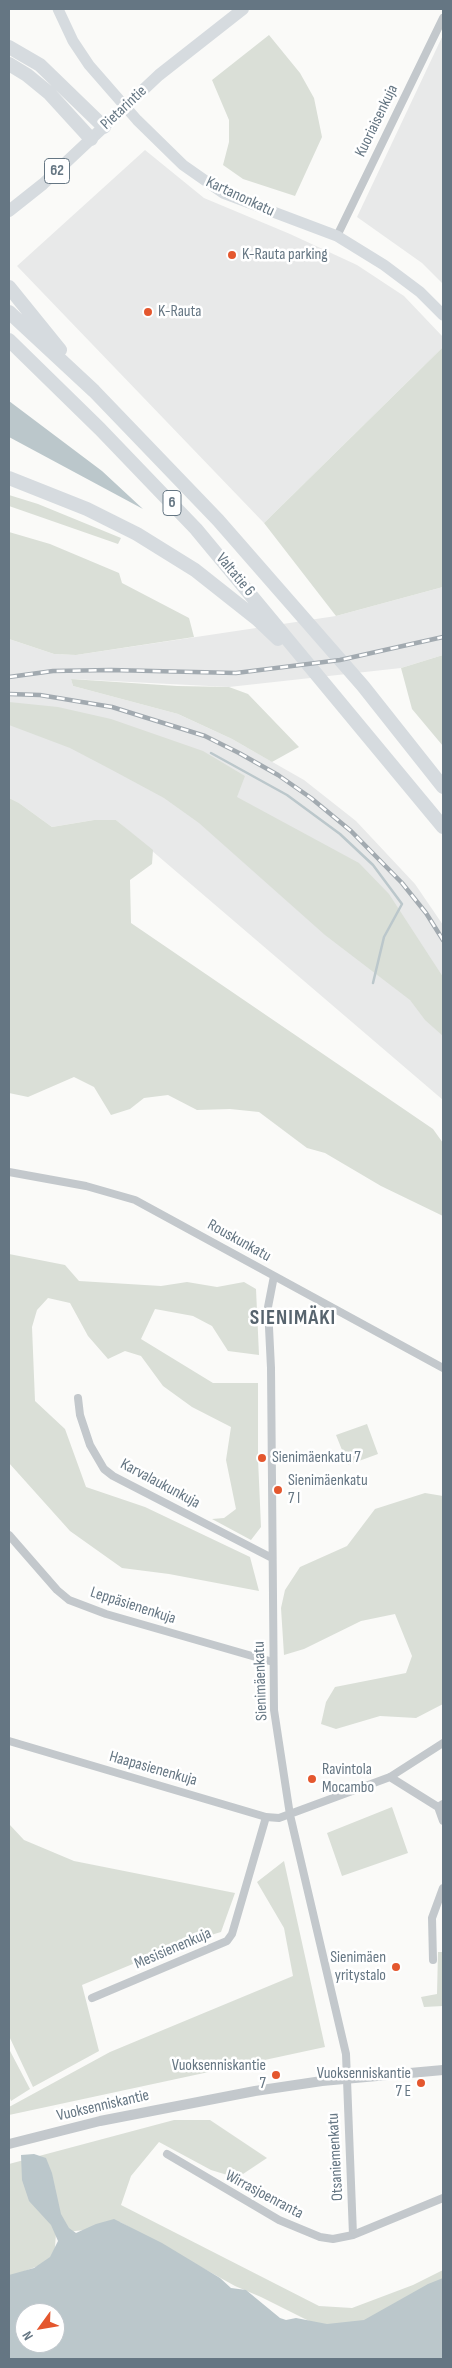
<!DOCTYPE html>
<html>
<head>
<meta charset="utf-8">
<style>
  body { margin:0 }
  #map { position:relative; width:452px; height:2368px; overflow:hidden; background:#fafaf8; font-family:"Sofia Sans Condensed",sans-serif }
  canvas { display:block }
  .frame { position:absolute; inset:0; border:10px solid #657683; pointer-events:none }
  .north { position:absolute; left:15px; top:2303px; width:50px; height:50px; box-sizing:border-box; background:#fff; border:1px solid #c1c8cd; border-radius:50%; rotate:238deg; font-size:14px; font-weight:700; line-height:20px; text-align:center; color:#657683 }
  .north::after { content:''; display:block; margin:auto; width:18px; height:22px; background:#e4572e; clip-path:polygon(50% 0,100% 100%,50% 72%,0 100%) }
</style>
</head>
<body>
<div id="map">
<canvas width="452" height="2368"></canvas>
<div class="frame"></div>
<div class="north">N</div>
</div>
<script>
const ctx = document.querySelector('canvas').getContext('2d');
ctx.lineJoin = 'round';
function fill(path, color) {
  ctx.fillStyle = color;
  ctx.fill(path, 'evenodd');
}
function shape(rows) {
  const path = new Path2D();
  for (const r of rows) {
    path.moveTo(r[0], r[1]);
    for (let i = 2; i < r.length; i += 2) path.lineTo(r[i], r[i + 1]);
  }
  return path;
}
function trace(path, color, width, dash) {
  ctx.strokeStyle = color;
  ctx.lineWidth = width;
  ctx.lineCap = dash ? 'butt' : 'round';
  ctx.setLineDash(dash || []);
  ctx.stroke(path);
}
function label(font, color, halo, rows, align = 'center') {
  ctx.font = font + ' "Sofia Sans Condensed",sans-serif';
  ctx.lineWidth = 5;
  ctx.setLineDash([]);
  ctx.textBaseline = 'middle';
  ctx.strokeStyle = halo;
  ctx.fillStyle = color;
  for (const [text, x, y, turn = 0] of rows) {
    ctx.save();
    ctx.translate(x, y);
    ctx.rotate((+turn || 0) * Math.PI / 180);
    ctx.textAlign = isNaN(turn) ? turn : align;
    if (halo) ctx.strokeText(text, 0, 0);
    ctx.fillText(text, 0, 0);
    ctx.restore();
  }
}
fill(shape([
  [443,35,443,284,422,263,357,217],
  [145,150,204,198,290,234,357,265,404,296,443,337,443,347,264,523,17,266],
  [443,587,443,655,401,668,229,687,71,679,73,686,178,714,232,739,304,780,356,821,415,884,443,925,443,1100,116,820,94,820,52,827,19,803,9,798,9,639,54,654,76,655,336,616]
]), '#e8e9e9');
fill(shape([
  [269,35,300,73,314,98,322,137,295,196,243,179,223,165,229,142,229,120,212,80],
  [443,347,443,587,336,616,264,523],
  [9,495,38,504,121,538,118,544,9,506],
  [9,532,50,544,119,573,122,583,189,618,194,637,76,655,54,654,9,639],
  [443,655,443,746,412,709,401,668],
  [71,679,177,686,229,687,248,694,299,747,272,762,232,739,178,714,73,686],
  [9,702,58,707,111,719,203,751,245,776,237,797,359,863,389,894,443,977,443,1036,425,1020,410,1000,325,935,199,823,164,798,112,770,70,748,9,725],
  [9,798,19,803,52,827,94,820,116,820,153,850,152,864,130,880,131,923,433,1129,443,1143,443,1216,381,1186,325,1153,307,1148,259,1112,230,1109,197,1110,168,1095,144,1098,130,1109,111,1115,94,1087,74,1077,28,1097,9,1093],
  [9,1254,65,1265,79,1281,161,1286,187,1282,217,1287,244,1282,256,1289,259,1355,228,1351,212,1326,193,1316,155,1309,141,1339,213,1383,258,1383,258,1459,261,1527,251,1540,212,1519,224,1518,236,1509,226,1460,231,1427,192,1407,163,1386,141,1356,125,1351,108,1359,88,1336,70,1303,48,1298,37,1310,32,1327,35,1401,65,1429,86,1487,145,1507,250,1557,259,1591,169,1574,122,1568,70,1531,9,1463],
  [367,1424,378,1454,348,1465,336,1435],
  [425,1493,443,1496,443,1704,416,1718,380,1716,336,1729,321,1724,326,1702,335,1687,406,1673,412,1656,395,1614,361,1621,304,1649,284,1655,281,1608,285,1590,300,1567,347,1546,375,1509],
  [392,1807,408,1853,342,1876,327,1833],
  [9,1824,24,1840,74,1861,235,1893,221,1932,181,1944,82,1985,99,2051,33,2087,9,2036],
  [284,1861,325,2047,9,2115,9,2107,110,2052,293,1976,284,1928,257,1882],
  [438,1952,443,1952,443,2006,424,2007,421,1997,437,1994],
  [9,2049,30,2089,11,2101,9,2096],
  [174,2120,210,2120,267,2158,237,2178,211,2170,159,2142,131,2176,121,2205,319,2306,352,2308,413,2285,443,2270,443,2291,403,2309,349,2325,319,2326,261,2297,235,2286,120,2222,85,2230,56,2233,54,2260,9,2277,9,2164]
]), '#dadfd7');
fill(shape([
  [9,401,102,471,143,509,9,437],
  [34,2154,46,2158,52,2173,61,2214,69,2228,76,2233,96,2224,114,2219,162,2243,220,2278,231,2288,246,2290,280,2318,286,2320,296,2318,327,2324,364,2320,428,2284,443,2278,443,2359,9,2359,9,2275,34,2268,50,2257,58,2241,51,2225,29,2201,22,2180,21,2155],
  [25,2313,55,2313,55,2343,25,2343]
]), '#bbc7cb');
trace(shape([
  [211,753,287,795,340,834,373,865,402,904,384,937,373,983]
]), '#bbc7cb', 2.5);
trace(shape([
  [337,236,443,18],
  [9,1172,86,1186,135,1200,443,1368],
  [274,1276,268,1307,271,1368,274,1710,290,1815,346,2054,353,2235],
  [78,1398,80,1415,90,1445,104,1469,113,1476,272,1558],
  [9,1535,57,1590,69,1600,106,1614,273,1662],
  [9,1741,266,1817,279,1818,390,1777,443,1743],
  [390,1777,438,1807,443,1804],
  [438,1807,443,1821],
  [433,1960,432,1918,443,1888],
  [92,1998,227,1941,232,1934,266,1817],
  [167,2154,279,2220,320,2237,333,2239,353,2235,443,2198]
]), '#c3c8cc', 8);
trace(shape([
  [9,2144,100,2121,255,2091,322,2081,443,2070]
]), '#c3c8cc', 10);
trace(shape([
  [58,9,73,41,89,65,137,120,183,165,223,193,337,236,384,265,420,292,443,315]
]), '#d6dbdf', 11);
trace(shape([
  [9,211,43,184,159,75,243,9]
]), '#d6dbdf', 12);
trace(shape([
  [9,47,40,65,104,127],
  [9,64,27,75,49,93,91,139],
  [9,287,60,350],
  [9,312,94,391,218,520,363,686,443,787],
  [9,340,100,429,196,529,443,827],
  [9,478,87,509,137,534,195,570,257,619,278,639]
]), '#d6dbdf', 14);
const rail = shape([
  [9,677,53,671,111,670,236,673,340,660,443,637],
  [9,694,40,695,112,707,205,736,239,753,278,775,311,798,351,831,402,883,426,913,443,940]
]);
trace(rail, '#a2aab0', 4.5);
trace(rail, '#fff', 2.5, [8]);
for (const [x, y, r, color] of [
  [232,255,5,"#e4572e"],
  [148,312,5,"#e4572e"],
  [262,1458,5,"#e4572e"],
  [278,1490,5,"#e4572e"],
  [312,1779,5,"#e4572e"],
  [396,1967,5,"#e4572e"],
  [276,2075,5,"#e4572e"],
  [421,2083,5,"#e4572e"]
]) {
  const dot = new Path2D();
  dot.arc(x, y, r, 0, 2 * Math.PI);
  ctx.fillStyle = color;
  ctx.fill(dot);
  trace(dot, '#fff', 2);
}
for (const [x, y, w] of [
  [57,171,25],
  [172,503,18]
]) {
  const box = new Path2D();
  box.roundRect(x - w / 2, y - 12.5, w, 25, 4);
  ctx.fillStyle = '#fff';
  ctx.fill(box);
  trace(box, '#657683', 1);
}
label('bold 15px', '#657683', null, [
  ["62",57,171],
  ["6",172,503]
]);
label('16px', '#657683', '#fff', [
  ["Pietarintie",124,108,-43],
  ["Kuoriaisenkuja",377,121,-64],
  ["Kartanonkatu",240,197,25],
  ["Valtatie 6",235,575,50],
  ["Rouskunkatu",239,1241,29],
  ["Karvalaukunkuja",160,1484,28],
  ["Leppäsienenkuja",133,1606,18],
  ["Sienimäenkatu",261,1681,-92],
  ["Haapasienenkuja",153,1769,16],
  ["Mesisienenkuja",173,1949,-23],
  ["Vuoksenniskantie",103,2106,-13],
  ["Otsaniemenkatu",336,2157,-93],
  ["Wirrasjoenranta",264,2195,28]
]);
label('16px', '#657683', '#fff', [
  ["K-Rauta parking",242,255],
  ["K-Rauta",158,312],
  ["Sienimäenkatu 7",272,1458],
  ["Sienimäenkatu",288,1481],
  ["7 I",288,1499],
  ["Ravintola",322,1770],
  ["Mocambo",322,1788],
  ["Sienimäen",386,1958,"right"],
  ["yritystalo",386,1976,"right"],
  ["Vuoksenniskantie",266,2066,"right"],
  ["7",266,2084,"right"],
  ["Vuoksenniskantie",411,2074,"right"],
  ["7 E",411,2092,"right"]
], 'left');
ctx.letterSpacing = '1px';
label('bold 21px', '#57646e', '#fff', [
  ["SIENIMÄKI",293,1319]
]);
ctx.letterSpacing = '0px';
</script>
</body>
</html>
